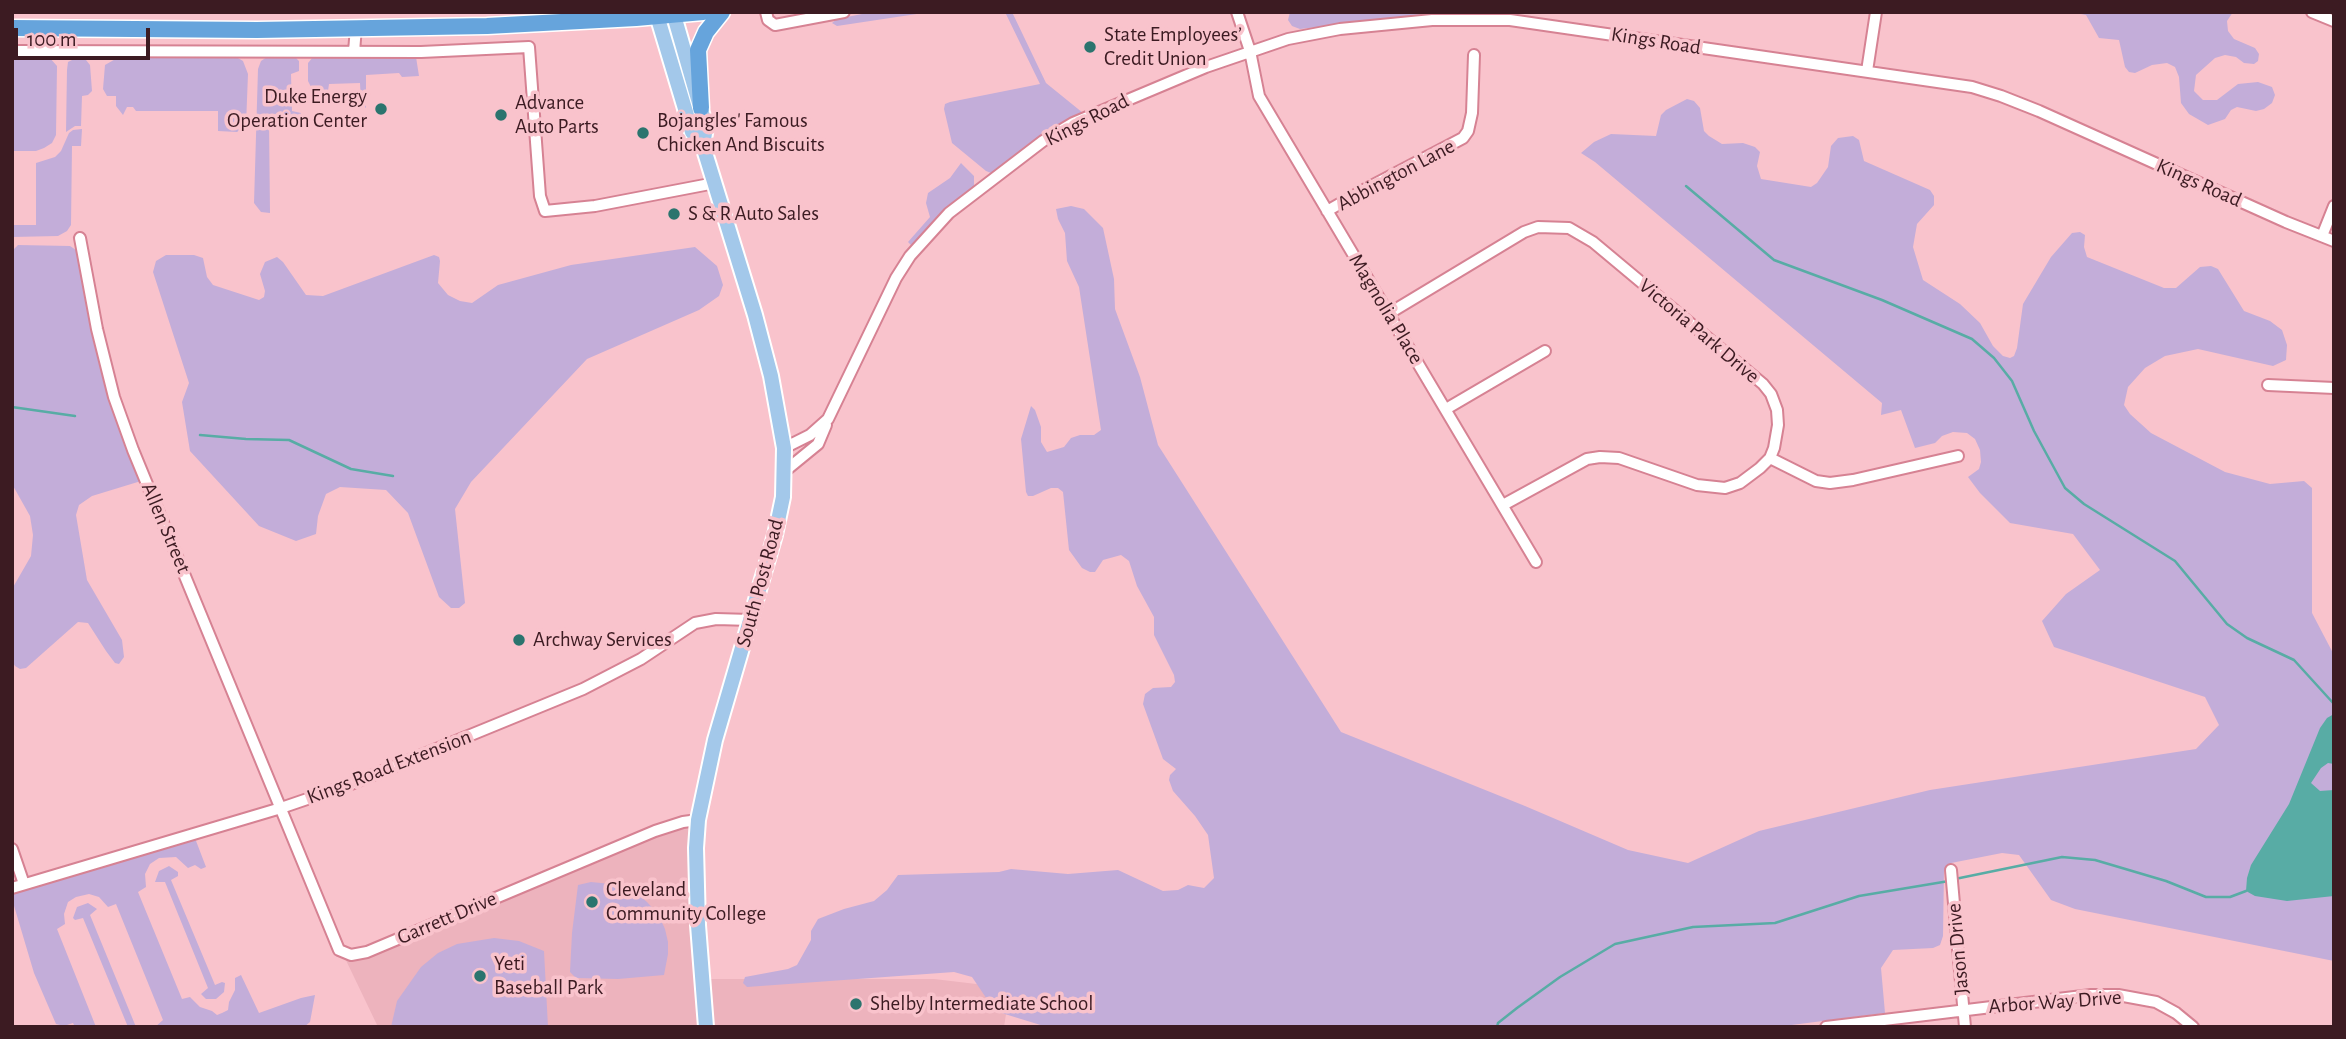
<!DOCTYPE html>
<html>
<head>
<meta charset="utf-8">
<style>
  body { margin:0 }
  #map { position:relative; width:2346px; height:1039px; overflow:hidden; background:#f9c3cc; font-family:"Alegreya Sans",sans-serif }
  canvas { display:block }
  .frame { position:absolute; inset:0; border:14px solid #3c1b22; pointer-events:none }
  .scale { position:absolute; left:14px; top:28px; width:136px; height:32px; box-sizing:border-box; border:4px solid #3c1b22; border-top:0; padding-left:9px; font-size:21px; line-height:24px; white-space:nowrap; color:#3c1b22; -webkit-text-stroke:5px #f9c3cc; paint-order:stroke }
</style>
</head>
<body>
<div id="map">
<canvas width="2346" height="1039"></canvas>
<div class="frame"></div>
<div class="scale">100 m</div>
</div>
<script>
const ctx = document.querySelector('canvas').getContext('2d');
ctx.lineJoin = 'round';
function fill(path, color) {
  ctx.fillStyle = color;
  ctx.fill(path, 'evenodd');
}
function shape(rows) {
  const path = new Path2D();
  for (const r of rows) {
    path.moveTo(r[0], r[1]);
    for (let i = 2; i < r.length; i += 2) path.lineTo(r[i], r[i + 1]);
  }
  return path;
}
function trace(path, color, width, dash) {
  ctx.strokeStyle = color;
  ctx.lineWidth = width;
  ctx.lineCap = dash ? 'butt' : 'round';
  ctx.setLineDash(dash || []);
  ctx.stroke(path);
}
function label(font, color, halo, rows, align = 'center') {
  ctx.font = font + ' "Alegreya Sans",sans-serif';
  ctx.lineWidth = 7;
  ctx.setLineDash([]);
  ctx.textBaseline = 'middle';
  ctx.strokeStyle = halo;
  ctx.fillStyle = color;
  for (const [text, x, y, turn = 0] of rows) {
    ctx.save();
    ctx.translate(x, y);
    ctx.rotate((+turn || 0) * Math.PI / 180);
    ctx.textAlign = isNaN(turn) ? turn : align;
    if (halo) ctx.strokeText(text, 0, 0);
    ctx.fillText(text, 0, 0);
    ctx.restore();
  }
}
fill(shape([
  [698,820,702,979,934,979,1010,988,1004,1027,378,1027,342,952,351,955,655,831]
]), '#edb3bd');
fill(shape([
  [872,12,930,12,837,26,832,23,837,19],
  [1005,12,1012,12,1046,83,1083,113,991,173,986,171,952,143,944,109,945,104,950,102,1040,84],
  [1290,12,1452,12,1300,29,1292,26,1288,20],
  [2071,12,2233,12,2227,21,2228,31,2234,39,2255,48,2259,54,2258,61,2254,64,2244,63,2236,57,2225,55,2215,58,2196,75,2194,91,2203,100,2217,100,2238,84,2258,82,2272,87,2275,95,2272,103,2264,109,2256,111,2237,107,2231,110,2225,119,2208,125,2189,114,2181,103,2179,77,2175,67,2167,63,2152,65,2135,73,2129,72,2125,67,2119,40,2099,38,2086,15],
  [12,56,49,57,57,66,56,135,52,143,44,148,36,151,12,151],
  [119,57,238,58,243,61,248,74,246,125,237,132,218,131,218,111,136,111,133,107,127,107,123,115,116,106,116,96,107,96,103,89,105,65],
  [267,57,296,58,299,61,299,71,291,74,292,111,301,113,301,119,269,122,270,213,261,212,254,203,258,69,261,61],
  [313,57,416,57,419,76,402,77,399,73,366,75,366,108,361,103,360,83,329,84,328,91,324,94,312,89,308,81,308,63],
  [76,58,86,60,90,65,92,91,88,95,82,96,81,126,75,126,66,132,67,70,68,62],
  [1687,99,1694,101,1700,108,1704,131,1709,136,1722,144,1743,143,1755,147,1760,152,1757,166,1761,179,1811,187,1817,183,1828,167,1831,146,1838,138,1853,136,1859,140,1864,161,1930,190,1934,196,1934,205,1917,224,1913,247,1923,280,1960,304,1980,323,1993,346,2003,356,2010,358,2014,356,2017,348,2023,304,2051,257,2072,233,2080,232,2085,235,2084,247,2087,257,2164,288,2176,288,2200,267,2211,266,2218,269,2244,311,2270,321,2282,330,2287,345,2286,360,2273,366,2198,349,2165,356,2145,368,2128,387,2124,405,2130,414,2151,433,2225,472,2270,484,2304,481,2312,488,2312,613,2334,655,2334,961,2075,909,2051,900,2019,855,2002,853,1951,863,1944,870,1943,936,1940,945,1933,948,1893,950,1881,968,1885,1013,1776,1027,1047,1027,995,1011,972,977,954,972,747,987,743,983,745,977,788,969,797,965,811,940,811,931,818,919,844,909,874,901,887,890,898,875,999,872,1011,869,1068,874,1118,870,1163,891,1178,890,1188,885,1204,888,1214,878,1208,835,1195,816,1173,791,1169,780,1170,775,1176,769,1163,759,1143,704,1145,694,1153,688,1171,687,1175,682,1174,675,1154,635,1154,617,1137,586,1129,561,1121,555,1103,560,1095,572,1090,572,1082,568,1069,550,1063,492,1058,488,1051,488,1033,496,1028,496,1026,492,1021,439,1031,406,1035,410,1041,427,1041,442,1047,452,1064,447,1071,438,1080,435,1094,435,1101,430,1079,287,1067,261,1065,233,1058,219,1056,209,1071,206,1084,209,1103,228,1114,279,1115,309,1140,377,1158,445,1341,732,1525,806,1628,850,1688,863,1759,831,1930,790,2196,749,2219,725,2205,697,2054,647,2042,621,2066,594,2100,570,2073,534,2010,523,1980,493,1968,477,1979,469,1981,462,1980,450,1975,439,1967,433,1953,432,1942,436,1935,443,1915,448,1901,410,1881,415,1882,403,1595,162,1581,153,1594,142,1611,134,1656,136,1661,115,1666,110],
  [82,129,81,146,72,146,71,225,67,231,58,236,12,237,12,225,36,225,36,163,55,157,61,151,69,133,73,130],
  [961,163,974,176,974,187,911,245,908,242,930,217,926,203,928,193,950,178],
  [18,245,70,246,76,250,80,257,95,343,108,395,141,481,92,496,79,505,76,515,87,580,122,640,124,657,119,664,115,663,106,651,88,623,78,622,26,668,20,669,15,666,12,661,12,589,31,556,33,535,30,516,12,484,12,251],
  [695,247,717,266,723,285,719,296,699,310,587,359,471,482,455,509,465,603,459,608,451,608,439,597,408,513,386,490,340,487,326,494,318,516,316,534,296,541,259,526,190,451,182,402,189,383,153,272,156,261,166,255,194,255,203,258,207,277,213,285,259,300,264,297,265,291,260,274,265,262,277,257,283,262,306,295,323,296,434,255,439,257,440,261,438,283,448,295,460,301,472,303,498,285,571,265],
  [193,833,206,867,201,869,195,865,188,868,176,857,159,858,150,864,145,874,146,887,138,892,182,999,190,997,200,1007,212,1011,217,1015,222,1013,228,1010,229,1002,235,990,235,978,241,975,259,1013,301,998,315,995,310,1022,304,1027,155,1027,163,1020,116,904,108,907,99,897,89,894,76,897,68,902,64,914,65,924,57,929,96,1027,75,1027,73,1023,64,1026,56,1024,34,973,12,899,12,888],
  [169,866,178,872,178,876,171,880,215,985,222,982,225,983,224,992,216,999,206,999,201,994,208,988,165,882,155,882,159,871],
  [591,882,621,885,635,892,647,902,658,914,665,929,668,942,668,954,664,975,618,979,576,978,570,972,572,933,578,885],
  [88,903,97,909,90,915,136,1027,128,1027,83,918,75,920,73,918,77,907],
  [494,938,519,941,544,951,548,1027,391,1027,397,1001,421,967,438,953,457,944]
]), '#c3add9');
fill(shape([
  [2334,714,2334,764,2328,763,2321,768,2311,783,2320,791,2334,790,2334,896,2287,901,2255,896,2246,891,2247,878,2251,865,2289,804,2320,728,2327,718]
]), '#58aca5');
trace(shape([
  [1686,186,1774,260,1882,300,1972,339,1994,358,2012,381,2034,431,2065,488,2084,504,2175,561,2227,624,2247,638,2294,660,2334,704],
  [12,407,75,416],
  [200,435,246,439,289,440,351,469,393,476],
  [1955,879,2062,857,2095,860,2166,881,2206,897,2230,897,2246,891],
  [1497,1027,1498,1023,1517,1008,1560,977,1615,944,1693,927,1775,923,1859,896,1949,881]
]), '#58aca5', 2.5);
const minor = shape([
  [766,12,768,20,775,25,844,12],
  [1237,12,1250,51,1259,96,1536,562],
  [2312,12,2334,21],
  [12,51,421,52,529,47,540,196,545,211,595,206,715,183],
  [354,52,356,27],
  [1867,71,1876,12],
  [1327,211,1362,191,1463,138,1468,131,1472,113,1474,55],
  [2322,236,2334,206],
  [80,238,97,329,114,397,133,450,339,950,351,955,367,952,655,831,683,822,698,820],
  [1388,314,1524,232,1538,227,1569,228,1593,242,1763,384,1771,394,1777,410,1778,425,1774,448,1770,458,1760,468,1740,483,1725,488,1697,485,1619,458,1600,457,1587,459,1503,505],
  [2268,385,2334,388],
  [1446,409,1545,351],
  [784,448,810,435,828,419,896,278,910,256,949,213,1043,141,1073,123,1206,67,1288,39,1340,29,1432,20,1510,20,1972,87,2001,96,2039,111,2286,222,2334,241],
  [1770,458,1816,481,1830,483,1853,480,1958,456],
  [785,471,818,444,826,425],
  [12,849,24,884],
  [1951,870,1965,1027],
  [12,888,281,808,351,784,583,689,641,659,695,623,716,619,751,620],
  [1826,1027,2091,995,2118,995,2156,1002,2176,1013,2193,1027]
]);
const major = shape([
  [656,12,692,132,703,146,755,315,771,376,784,448,783,497,775,535,715,740,698,820,696,848,698,925,706,1027],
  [673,12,706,127,703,146]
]);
const highway = shape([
  [12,28,257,30,487,26,636,18,703,12],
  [701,108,698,50,706,32,722,12]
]);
trace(minor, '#d68293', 14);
trace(major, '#fff', 18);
trace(highway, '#fff', 19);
trace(minor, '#fff', 10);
trace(major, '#a3c8ea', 14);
trace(highway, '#66a4dc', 16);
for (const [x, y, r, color] of [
  [1090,47,7,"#2b746e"],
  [381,109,7,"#2b746e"],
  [501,115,7,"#2b746e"],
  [643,133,7,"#2b746e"],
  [674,214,7,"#2b746e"],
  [519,640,7,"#2b746e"],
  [592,902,7,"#2b746e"],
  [480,976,7,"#2b746e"],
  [856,1004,7,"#2b746e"]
]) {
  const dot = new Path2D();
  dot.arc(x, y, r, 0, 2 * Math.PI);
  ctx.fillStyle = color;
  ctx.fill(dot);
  trace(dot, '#f9c3cc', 2.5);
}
label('21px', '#3c1b22', '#f9c3cc', [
  ["State Employees’",1104,35],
  ["Credit Union",1104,59],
  ["Duke Energy",367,97,"right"],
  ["Operation Center",367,121,"right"],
  ["Advance",515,103],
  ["Auto Parts",515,127],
  ["Bojangles' Famous",657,121],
  ["Chicken And Biscuits",657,145],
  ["S & R Auto Sales",688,214],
  ["Archway Services",533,640],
  ["Cleveland",606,890],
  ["Community College",606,914],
  ["Yeti",494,964],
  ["Baseball Park",494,988],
  ["Shelby Intermediate School",870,1004]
], 'left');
label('21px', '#3c1b22', '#f9c3cc', [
  ["Kings Road",1656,41,9],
  ["Kings Road",1087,120,-27],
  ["Abbington Lane",1396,175,-28],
  ["Kings Road",2199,183,24],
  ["Magnolia Place",1386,309,59],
  ["Victoria Park Drive",1699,331,40],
  ["Allen Street",166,528,67],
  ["South Post Road",760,583,-75],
  ["Kings Road Extension",389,767,-21],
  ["Garrett Drive",447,918,-23],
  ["Jason Drive",1958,949,-95],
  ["Arbor Way Drive",2055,1002,-4]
]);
</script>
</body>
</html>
